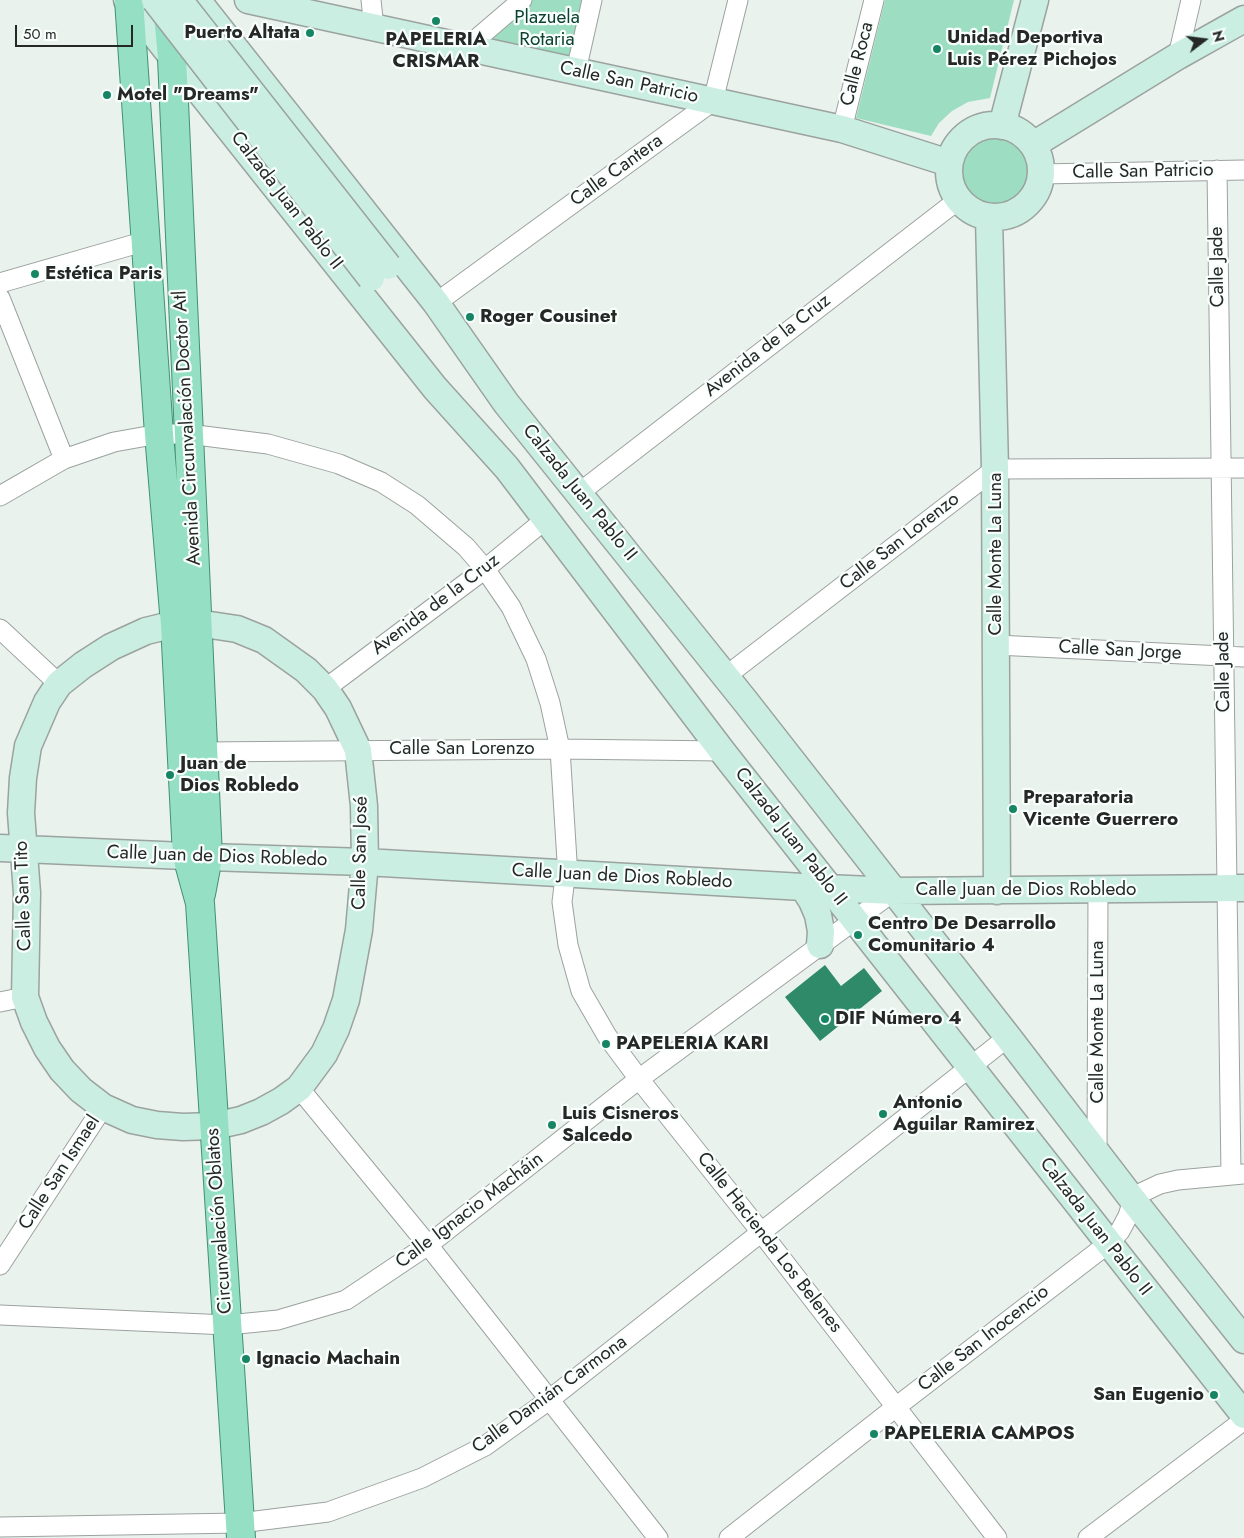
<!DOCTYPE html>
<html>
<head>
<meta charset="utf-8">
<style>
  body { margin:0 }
  #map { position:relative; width:1244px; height:1538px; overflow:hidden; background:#eaf2ee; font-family:Jost,sans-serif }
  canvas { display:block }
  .north { position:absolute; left:1179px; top:15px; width:50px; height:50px; -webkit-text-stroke:4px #f8fffc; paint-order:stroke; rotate:75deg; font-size:14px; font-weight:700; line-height:20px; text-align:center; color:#252826 }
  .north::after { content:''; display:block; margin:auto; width:18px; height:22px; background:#252826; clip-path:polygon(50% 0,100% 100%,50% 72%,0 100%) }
  .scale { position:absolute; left:15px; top:25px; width:118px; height:22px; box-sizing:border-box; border:2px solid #252826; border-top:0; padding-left:6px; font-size:15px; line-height:18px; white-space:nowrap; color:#252826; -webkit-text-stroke:4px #f8fffc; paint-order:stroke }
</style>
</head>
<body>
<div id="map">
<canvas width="1244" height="1538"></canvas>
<div class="north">N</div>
<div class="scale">50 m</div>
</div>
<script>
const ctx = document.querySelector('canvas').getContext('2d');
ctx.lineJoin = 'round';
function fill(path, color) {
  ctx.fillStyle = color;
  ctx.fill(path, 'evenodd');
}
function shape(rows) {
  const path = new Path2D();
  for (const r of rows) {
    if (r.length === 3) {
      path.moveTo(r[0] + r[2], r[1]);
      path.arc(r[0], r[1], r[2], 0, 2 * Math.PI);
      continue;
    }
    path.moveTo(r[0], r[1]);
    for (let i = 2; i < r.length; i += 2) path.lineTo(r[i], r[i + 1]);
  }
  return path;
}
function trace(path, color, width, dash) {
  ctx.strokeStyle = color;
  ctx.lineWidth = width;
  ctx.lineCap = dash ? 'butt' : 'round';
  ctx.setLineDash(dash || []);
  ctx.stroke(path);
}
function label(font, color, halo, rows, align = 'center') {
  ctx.font = font + ' Jost,sans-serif';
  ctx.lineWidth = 4.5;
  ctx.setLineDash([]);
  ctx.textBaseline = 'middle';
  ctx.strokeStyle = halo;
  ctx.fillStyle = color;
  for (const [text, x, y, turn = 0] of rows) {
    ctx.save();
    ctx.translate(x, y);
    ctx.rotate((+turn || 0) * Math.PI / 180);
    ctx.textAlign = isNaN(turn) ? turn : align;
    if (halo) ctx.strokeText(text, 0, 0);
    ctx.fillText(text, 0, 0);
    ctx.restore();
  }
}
fill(shape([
  [533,0,583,0,569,62,485,43],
  [885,0,1014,0,990,98,968,102,952,111,939,123,931,136,856,118],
  [993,171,35]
]), '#9ddec2');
fill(shape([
  [825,965,841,986,864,968,882,991,820,1041,785,997]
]), '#2f8a6a');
const street = shape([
  [371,0,374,28],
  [466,48,522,0],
  [1178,56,1191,0],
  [576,71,592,0],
  [842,129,874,0],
  [1217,170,1231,1174],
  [1041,174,1244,170],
  [0,283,146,241],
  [0,298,64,459],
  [436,303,713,101,738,0],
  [579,493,958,200],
  [0,496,64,459,114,442,159,434,188,434,268,444,339,464,381,482,417,505,466,547,485,569,511,607,536,659,550,703,560,749,567,861,562,902,568,945,581,991,607,1036,639,1079,761,1232,997,1538],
  [0,629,59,684],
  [996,645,1244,657],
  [726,676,995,469,1244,468],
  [325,689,485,569,546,519],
  [203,752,560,749,722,751],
  [0,1002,25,997],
  [299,1088,428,1245,658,1538],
  [1097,1154,1098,890],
  [0,1265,103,1107],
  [0,1315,228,1325,278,1320,346,1300,428,1245,639,1079,894,891],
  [0,1527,240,1523,328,1512,422,1478,485,1446,549,1400,1008,1037],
  [729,1538,896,1407,1109,1243,1120,1231,1128,1216,1133,1200,1143,1192,1160,1184,1178,1180,1244,1174],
  [1088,1538,1244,1420]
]);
const secondary = shape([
  [127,0,435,388,507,468,722,751,1244,1415],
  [197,0,436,303,506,403,746,702,1008,1037,1133,1200,1244,1340],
  [248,0,842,129,949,163],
  [995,171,46],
  [1002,126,1035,0],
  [1033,145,1178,56,1244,19],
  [989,217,995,469,997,891],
  [197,623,237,629,264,640,306,670,325,689,338,708,358,750,364,806,365,862,359,930,346,1000,336,1029,324,1054,299,1088,281,1101,261,1112,241,1120,214,1126,183,1127,157,1125,132,1120,103,1107,81,1090,62,1070,47,1048,34,1022,25,997,27,893,21,813,23,778,28,746,47,702,59,684,83,665,111,647,146,631,175,624,197,623],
  [0,848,208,857,365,862,803,887,894,891,1244,888],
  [803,887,812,901,818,915,821,931,820,945]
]);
const primary = shape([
  [129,0,159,434,175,624,187,856,200,903,241,1538],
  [167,4,172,58,208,857,201,894]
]);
trace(street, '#9ba29f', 21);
trace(secondary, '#9ba29f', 29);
trace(primary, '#409174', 30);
trace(street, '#fff', 19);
trace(secondary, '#caefe2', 26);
trace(primary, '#95dfc5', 28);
const secondaryBridge = shape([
  [155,0,371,278],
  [179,0,388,266]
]);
trace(secondaryBridge, '#9ba29f', 29, []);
trace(secondaryBridge, '#caefe2', 26);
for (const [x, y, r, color] of [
  [436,21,5,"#168563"],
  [310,33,5,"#168563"],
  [937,49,5,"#168563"],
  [107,95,5,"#168563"],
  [35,274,5,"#168563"],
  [470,317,5,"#168563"],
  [170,775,5,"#168563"],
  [1013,809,5,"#168563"],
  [858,935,5,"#168563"],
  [825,1019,5,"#168563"],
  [606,1044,5,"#168563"],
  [883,1114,5,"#168563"],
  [552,1125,5,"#168563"],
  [246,1359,5,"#168563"],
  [1214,1395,5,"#168563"],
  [874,1434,5,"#168563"]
]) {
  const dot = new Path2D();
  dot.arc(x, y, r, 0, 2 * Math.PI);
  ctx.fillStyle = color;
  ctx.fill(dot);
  trace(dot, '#f8fffc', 2);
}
label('19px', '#0e4130', '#f8fffc', [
  ["Plazuela",547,18],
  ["Rotaria",547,40]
]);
label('bold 19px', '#252826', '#f8fffc', [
  ["Puerto Altata",300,33,"right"],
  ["Unidad Deportiva",947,38],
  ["Luis Pérez Pichojos",947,60],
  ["PAPELERIA",436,40,"center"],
  ["CRISMAR",436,62,"center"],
  ["Motel \"Dreams\"",117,95],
  ["Estética Paris",45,274],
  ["Roger Cousinet",480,317],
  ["Juan de",180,764],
  ["Dios Robledo",180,786],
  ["Preparatoria",1023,798],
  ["Vicente Guerrero",1023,820],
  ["Centro De Desarrollo",868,924],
  ["Comunitario 4",868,946],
  ["DIF Número 4",835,1019],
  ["PAPELERIA KARI",616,1044],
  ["Antonio",893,1103],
  ["Aguilar Ramirez",893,1125],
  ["Luis Cisneros",562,1114],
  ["Salcedo",562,1136],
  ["Ignacio Machain",256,1359],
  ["San Eugenio",1204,1395,"right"],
  ["PAPELERIA CAMPOS",884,1434]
], 'left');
label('19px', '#252826', '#f8fffc', [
  ["Calle Roca",858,64,-76],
  ["Calle San Patricio",629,83,12],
  ["Calle Cantera",617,171,-36],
  ["Calle San Patricio",1143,172,-1],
  ["Calzada Juan Pablo II",286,201,52],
  ["Calle Jade",1218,267,-91],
  ["Avenida de la Cruz",768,346,-38],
  ["Avenida Circunvalación Doctor Atl",188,428,-93],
  ["Calzada Juan Pablo II",579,493,51],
  ["Calle San Lorenzo",900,542,-38],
  ["Calle Monte La Luna",996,554,-90],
  ["Avenida de la Cruz",436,605,-37],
  ["Calle San Jorge",1120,651,3],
  ["Calle Jade",1224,672,-91],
  ["Calle San Lorenzo",462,749],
  ["Calzada Juan Pablo II",790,837,52],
  ["Calle San José",361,853,-89],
  ["Calle Juan de Dios Robledo",217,857,2],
  ["Calle Juan de Dios Robledo",622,877,3],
  ["Calle Juan de Dios Robledo",1026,890],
  ["Calle San Tito",24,896,-92],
  ["Calle Monte La Luna",1098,1022,-90],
  ["Calle San Ismael",60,1173,-57],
  ["Calle Ignacio Macháin",470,1211,-37],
  ["Circunvalación Oblatos",220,1221,-94],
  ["Calzada Juan Pablo II",1095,1227,52],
  ["Calle Hacienda Los Belenes",769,1243,52],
  ["Calle San Inocencio",984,1339,-38],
  ["Calle Damián Carmona",550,1395,-36]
]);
</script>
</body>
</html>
